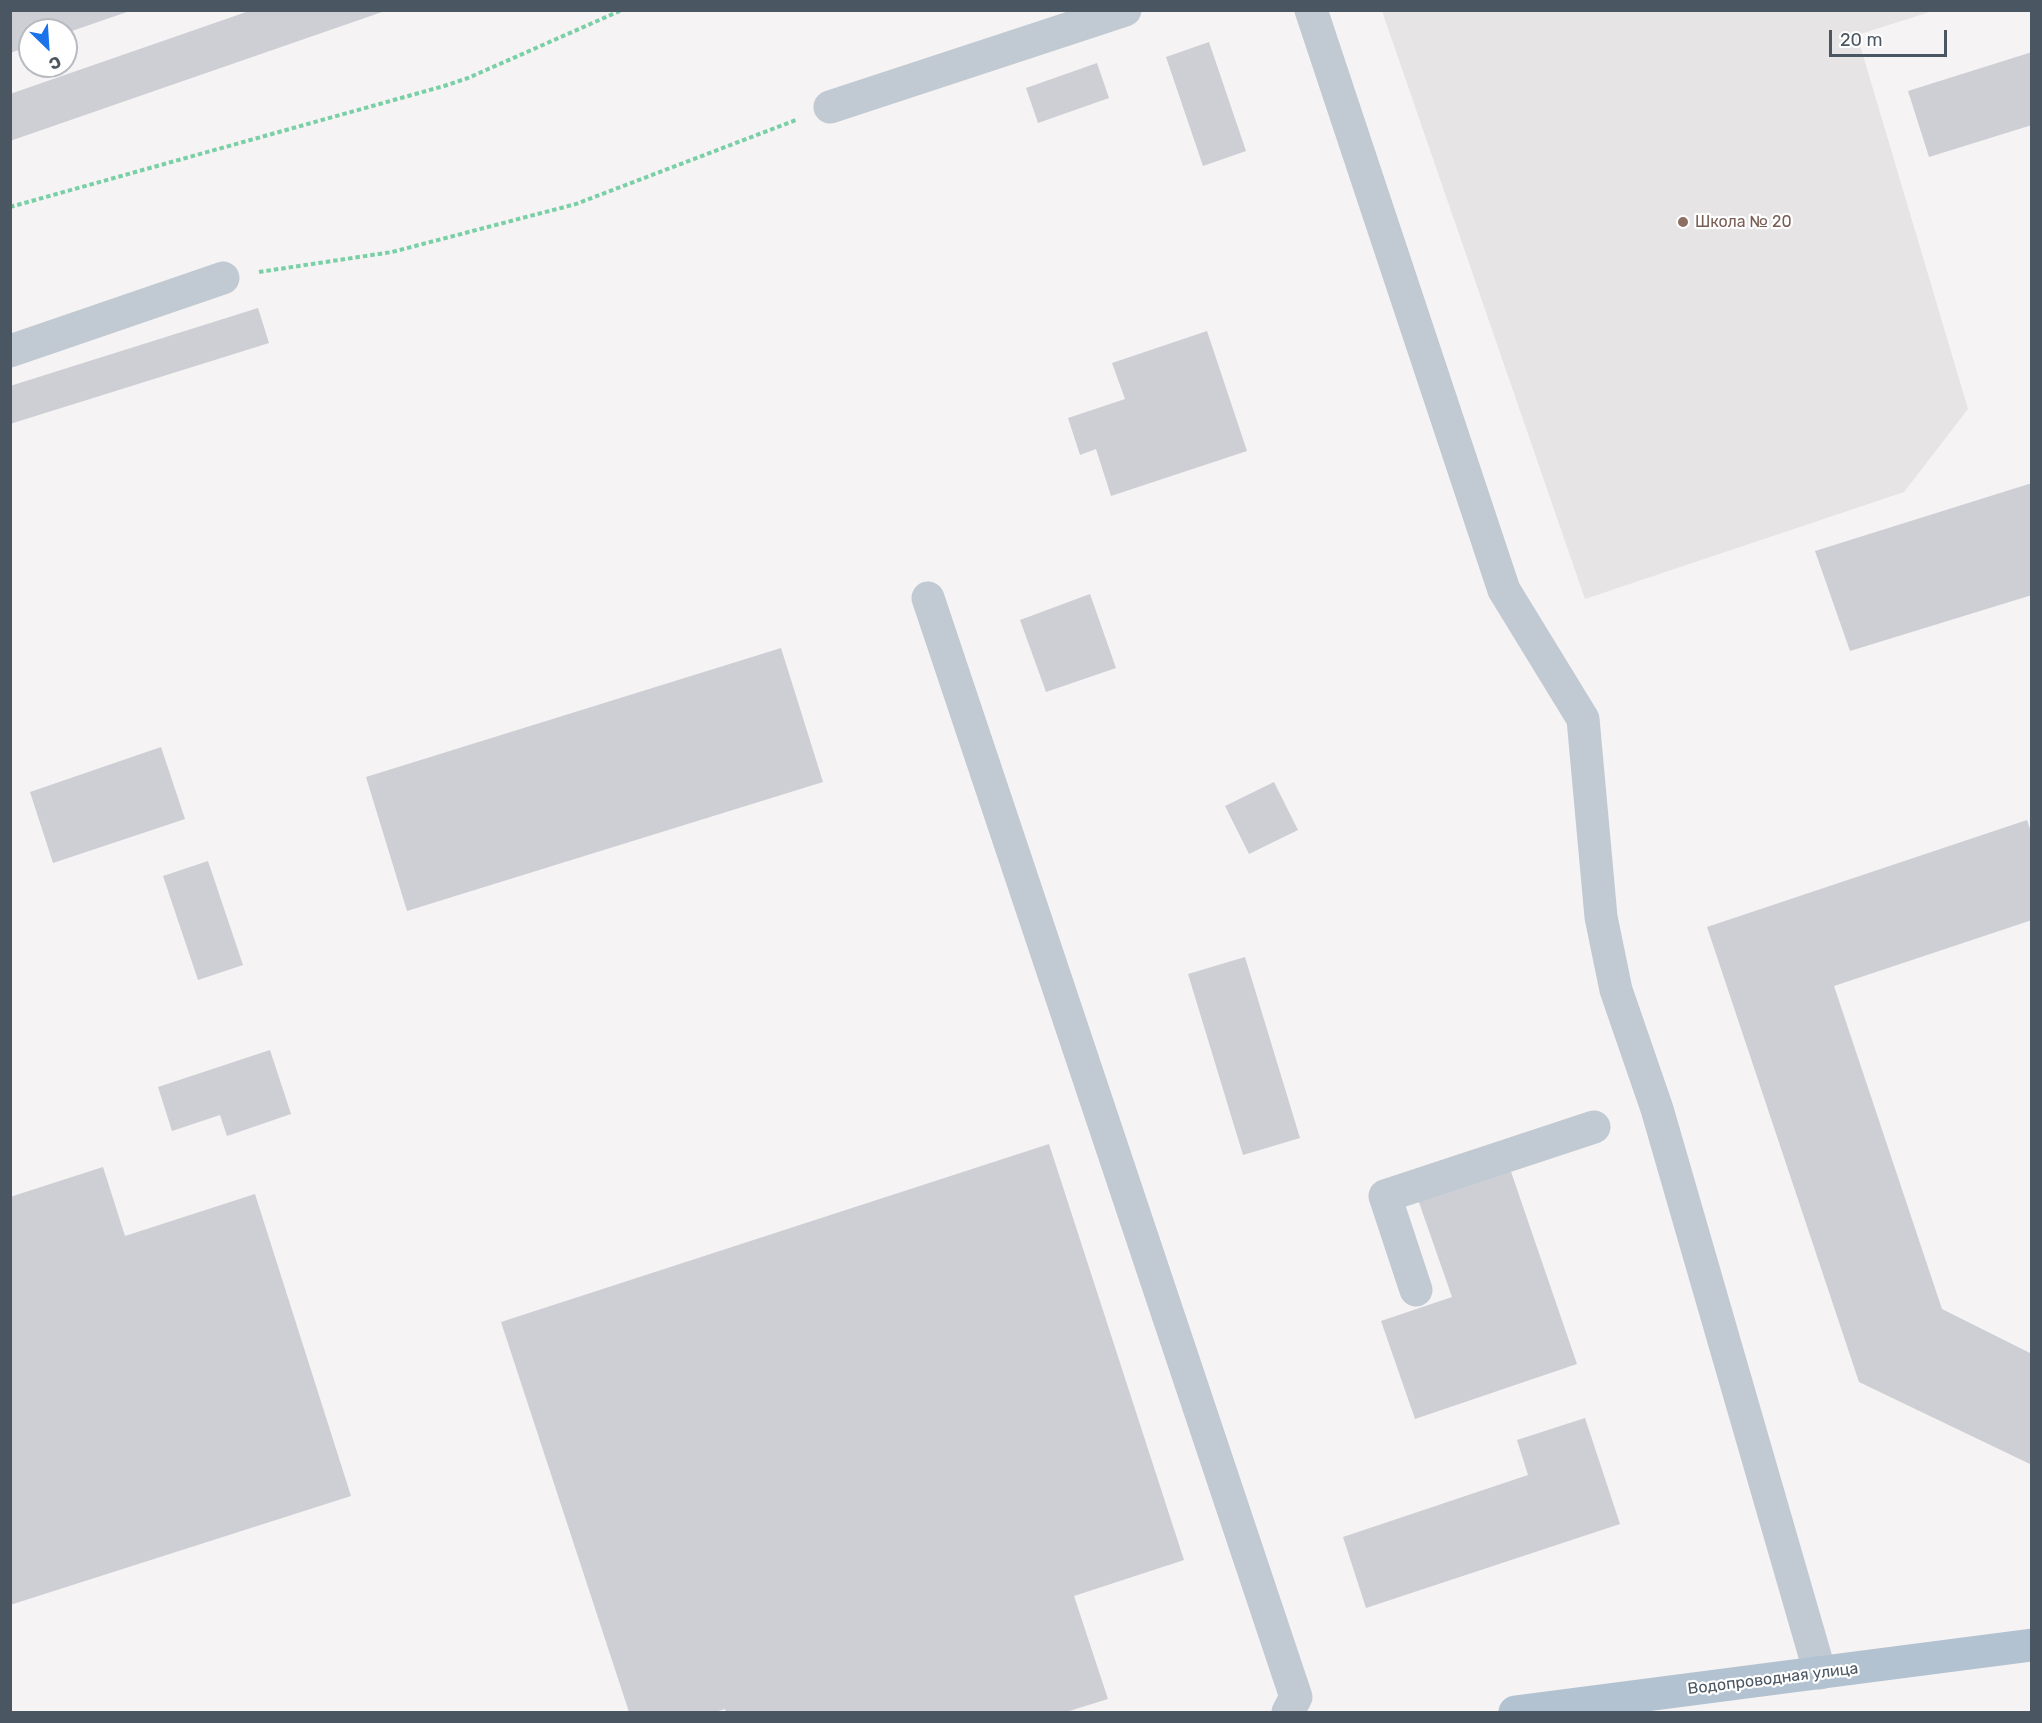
<!DOCTYPE html>
<html>
<head>
<meta charset="utf-8">
<style>
  body { margin:0 }
  #map { position:relative; width:2042px; height:1723px; overflow:hidden; background:#f5f3f3; font-family:Rubik,sans-serif }
  canvas { display:block }
  .frame { position:absolute; inset:0; border:12px solid #4a5661; pointer-events:none }
  .north { position:absolute; left:18px; top:18px; width:60px; height:60px; box-sizing:border-box; background:#fff; border:2px solid #b7bbc0; border-radius:50%; rotate:155deg; font-size:16px; font-weight:700; line-height:24px; text-align:center; color:#4a5661 }
  .north::after { content:''; display:block; margin:auto; width:21px; height:27px; background:#1a73e8; clip-path:polygon(50% 0,100% 100%,50% 72%,0 100%) }
  .scale { position:absolute; left:1829px; top:30px; width:118px; height:27px; box-sizing:border-box; border:3px solid #4a5661; border-top:0; padding-left:8px; font-size:18px; line-height:21px; white-space:nowrap; color:#4a5661; -webkit-text-stroke:4px #fff; paint-order:stroke }
</style>
</head>
<body>
<div id="map">
<canvas width="2042" height="1723"></canvas>
<div class="frame"></div>
<div class="north">С</div>
<div class="scale">20 m</div>
</div>
<script>
const ctx = document.querySelector('canvas').getContext('2d');
ctx.lineJoin = 'round';
function fill(path, color) {
  ctx.fillStyle = color;
  ctx.fill(path, 'evenodd');
}
function shape(rows) {
  const path = new Path2D();
  for (const r of rows) {
    path.moveTo(r[0], r[1]);
    for (let i = 2; i < r.length; i += 2) path.lineTo(r[i], r[i + 1]);
  }
  return path;
}
function trace(path, color, width, dash) {
  ctx.strokeStyle = color;
  ctx.lineWidth = width;
  ctx.lineCap = dash ? 'butt' : 'round';
  ctx.setLineDash(dash || []);
  ctx.stroke(path);
}
function label(font, color, halo, rows, align = 'center') {
  ctx.font = font + ' Rubik,sans-serif';
  ctx.lineWidth = 4.5;
  ctx.setLineDash([]);
  ctx.textBaseline = 'middle';
  ctx.strokeStyle = halo;
  ctx.fillStyle = color;
  for (const [text, x, y, turn = 0] of rows) {
    ctx.save();
    ctx.translate(x, y);
    ctx.rotate((+turn || 0) * Math.PI / 180);
    ctx.textAlign = isNaN(turn) ? turn : align;
    if (halo) ctx.strokeText(text, 0, 0);
    ctx.fillText(text, 0, 0);
    ctx.restore();
  }
}
fill(shape([
  [1382,11,1933,11,1857,35,1968,409,1904,492,1585,599]
]), '#e6e4e5');
fill(shape([
  [10,10,130,10,130,11,66,33,66,30,30,30,30,46,10,53],
  [252,10,385,11,10,141,10,94],
  [1209,42,1246,151,1203,166,1166,57],
  [2032,52,2032,125,1929,157,1908,91],
  [1097,63,1109,98,1038,123,1026,88],
  [258,308,269,343,10,424,10,386],
  [1207,331,1247,451,1111,496,1096,449,1080,455,1068,418,1125,399,1112,363],
  [2032,483,2032,595,1850,651,1815,551],
  [1090,594,1116,668,1046,692,1020,620],
  [781,648,823,782,407,911,366,777],
  [161,747,185,819,53,863,30,792],
  [1274,782,1298,830,1249,854,1225,806],
  [2027,820,2032,835,2032,920,1834,986,1942,1309,2032,1354,2032,1465,1859,1382,1707,927],
  [208,861,243,965,198,980,163,876],
  [1245,957,1300,1138,1243,1155,1188,974],
  [270,1050,291,1114,227,1136,220,1115,172,1131,158,1087],
  [1049,1144,1184,1560,1074,1596,1108,1699,1066,1712,726,1712,725,1709,715,1712,629,1712,501,1322],
  [1507,1160,1577,1364,1415,1419,1381,1321,1452,1297,1415,1191],
  [103,1167,125,1236,255,1194,351,1496,10,1605,10,1197],
  [1585,1418,1620,1524,1366,1608,1343,1537,1528,1475,1517,1440]
]), '#cdcfd5');
trace(shape([
  [10,207,444,86,468,78,622,10],
  [259,272,392,252,576,204,796,120]
]), '#7ad0a6', 4, [4.5, 3]);
trace(shape([
  [1311,10,1504,590,1583,719,1601,917,1616,990,1657,1109,1820,1673],
  [830,107,1125,10],
  [10,351,223,278],
  [928,598,1296,1697,1288,1712],
  [1416,1290,1385,1196,1594,1127]
]), '#c1cad2', 33);
trace(shape([
  [1515,1712,2032,1645]
]), '#b3c2d1', 33);
for (const [x, y, r, color] of [
  [1683,222,6,"#8d6e63"]
]) {
  const dot = new Path2D();
  dot.arc(x, y, r, 0, 2 * Math.PI);
  ctx.fillStyle = color;
  ctx.fill(dot);
  trace(dot, '#fff', 2);
}
label('16px', '#785e54', '#fff', [
  ["Школа № 20",1695,222]
], 'left');
label('16px', '#4a5661', '#fff', [
  ["Водопроводная улица",1773,1679,-7]
]);
</script>
</body>
</html>
